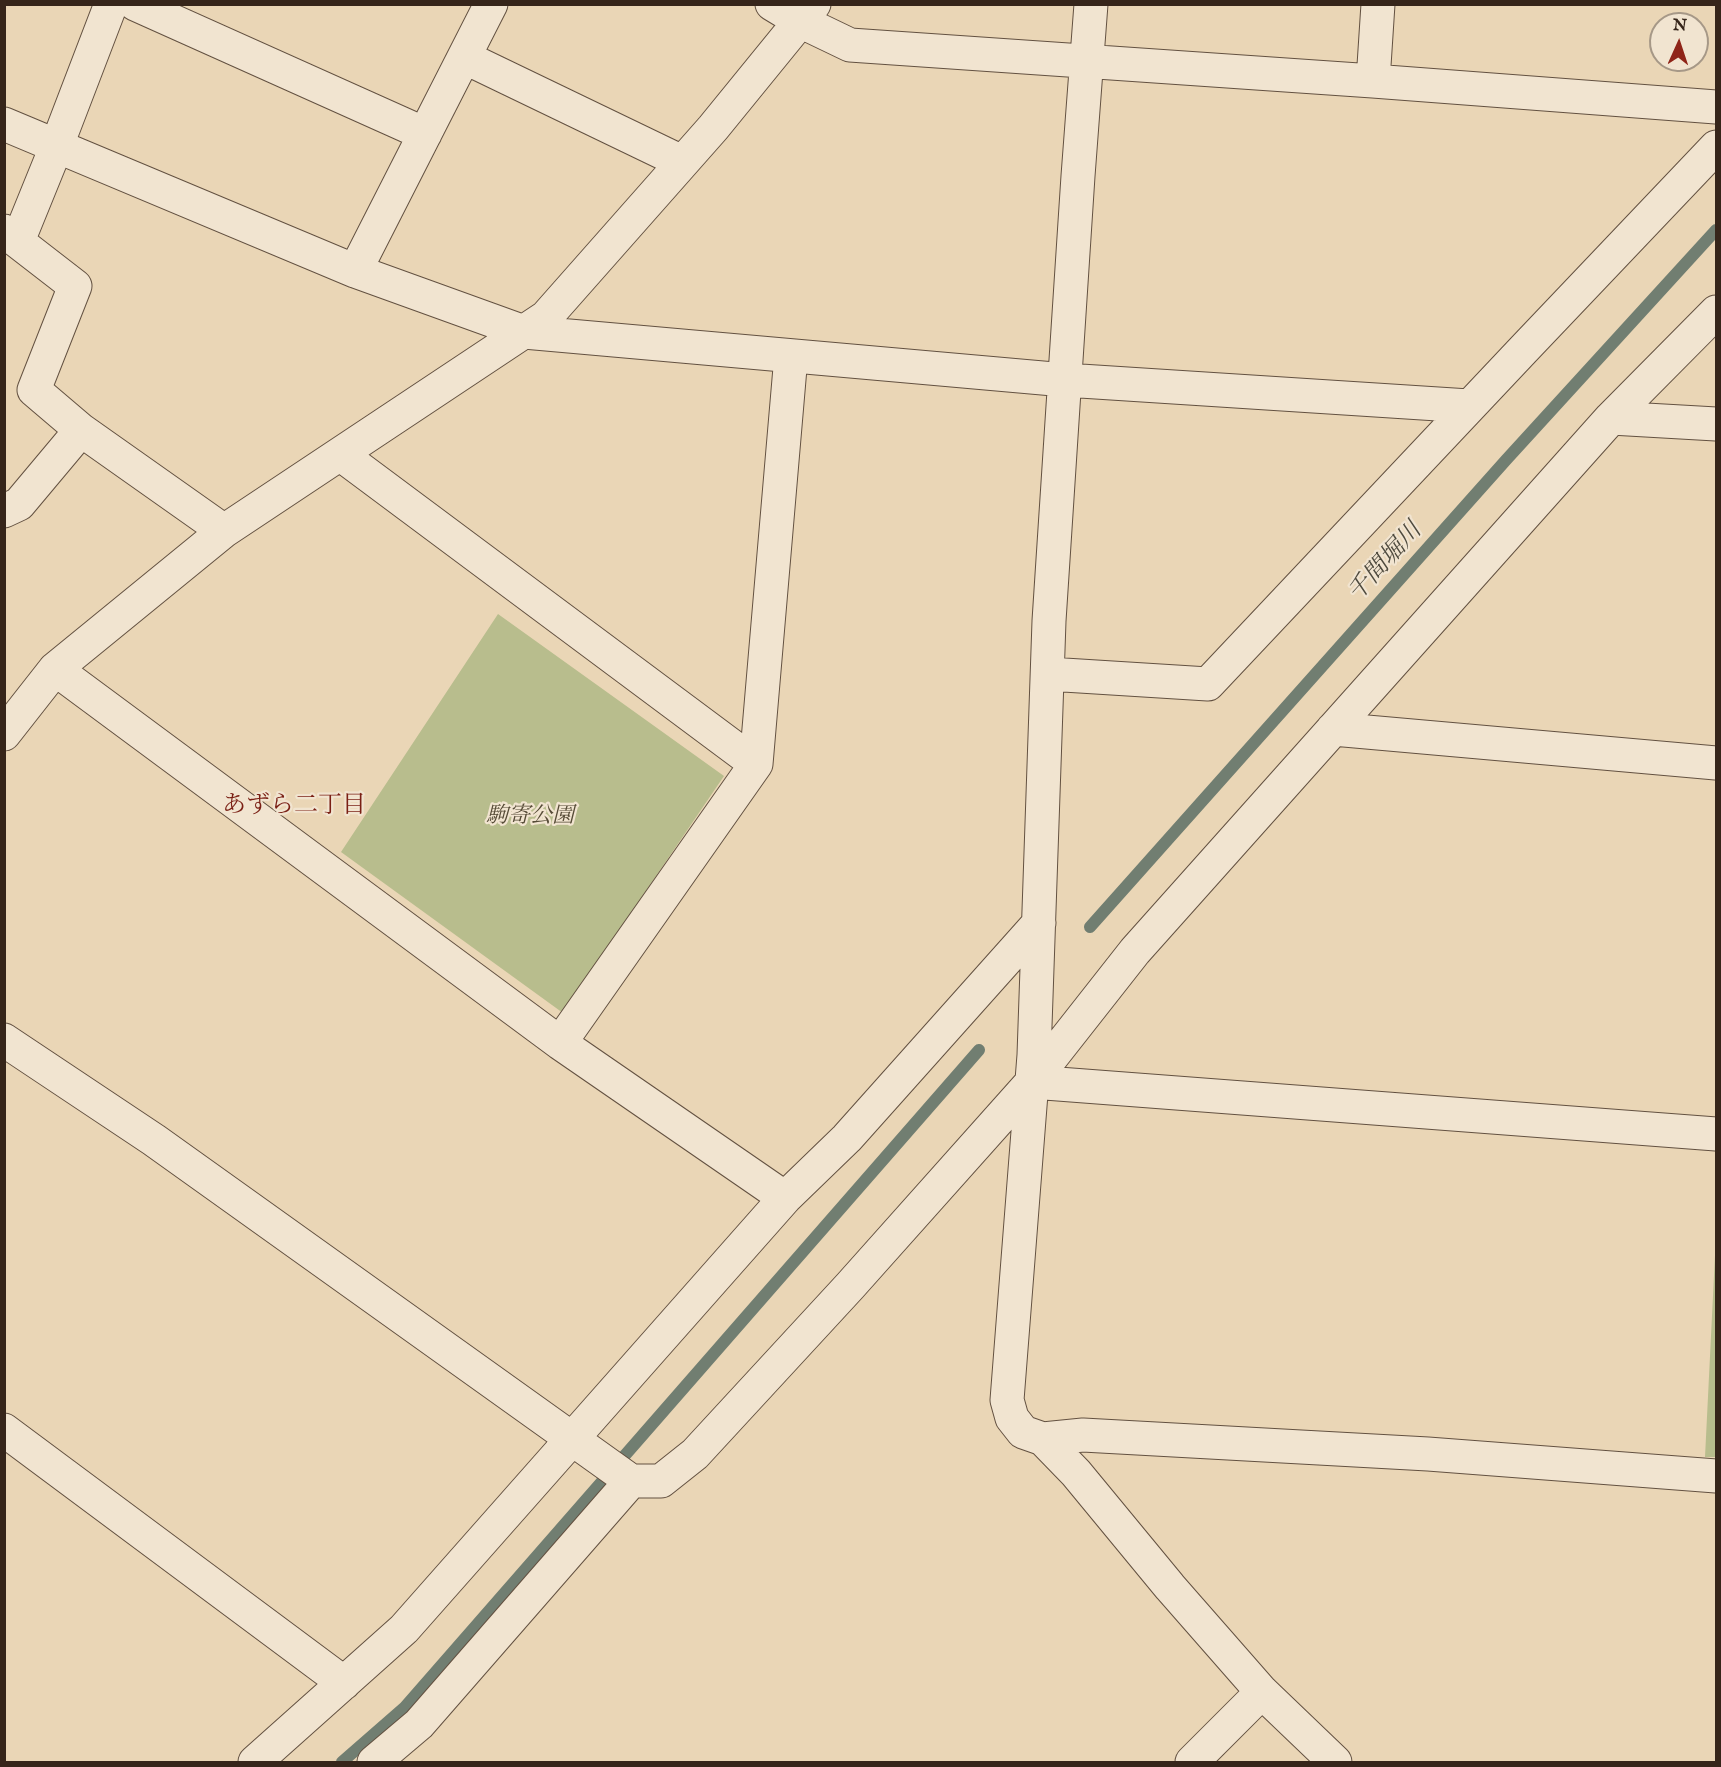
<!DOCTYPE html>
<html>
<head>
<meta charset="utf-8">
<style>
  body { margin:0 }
  #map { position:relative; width:1721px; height:1767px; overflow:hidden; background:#ead6b6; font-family:"IM FELL English",serif }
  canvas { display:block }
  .frame { position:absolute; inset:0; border:6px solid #36251a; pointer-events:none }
  .north { position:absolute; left:1649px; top:12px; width:60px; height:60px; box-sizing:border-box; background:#f1e4d0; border:2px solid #a69887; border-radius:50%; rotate:3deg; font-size:16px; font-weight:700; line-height:24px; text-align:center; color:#36251a }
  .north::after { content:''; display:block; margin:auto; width:21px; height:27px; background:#8f2418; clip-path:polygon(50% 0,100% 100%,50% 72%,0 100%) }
</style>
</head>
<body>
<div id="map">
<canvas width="1721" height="1767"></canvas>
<div class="frame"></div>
<div class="north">N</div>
</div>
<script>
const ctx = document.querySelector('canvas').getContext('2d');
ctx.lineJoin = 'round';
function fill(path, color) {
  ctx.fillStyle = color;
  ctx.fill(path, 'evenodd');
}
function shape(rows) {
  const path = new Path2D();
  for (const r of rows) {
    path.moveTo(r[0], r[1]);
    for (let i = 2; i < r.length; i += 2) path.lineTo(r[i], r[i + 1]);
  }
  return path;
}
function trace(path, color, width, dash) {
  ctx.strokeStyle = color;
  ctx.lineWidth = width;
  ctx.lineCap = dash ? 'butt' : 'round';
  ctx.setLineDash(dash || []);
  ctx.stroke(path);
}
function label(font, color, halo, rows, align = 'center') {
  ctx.font = font + ' "IM FELL English","Noto Serif JP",serif';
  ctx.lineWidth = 4.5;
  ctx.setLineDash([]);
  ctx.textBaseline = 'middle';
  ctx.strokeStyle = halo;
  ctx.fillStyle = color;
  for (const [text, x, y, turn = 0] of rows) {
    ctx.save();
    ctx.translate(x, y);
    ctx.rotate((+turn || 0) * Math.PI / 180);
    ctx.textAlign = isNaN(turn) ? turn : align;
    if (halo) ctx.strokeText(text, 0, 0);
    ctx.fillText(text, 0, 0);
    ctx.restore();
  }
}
fill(shape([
  [498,614,724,776,563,1013,341,852],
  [1716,1235,1716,1457,1705,1457]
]), '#b8bd8d');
trace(shape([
  [1090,927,1506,460,1716,230],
  [342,1762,405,1707,979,1050]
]), '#717e71', 12);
const minor = shape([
  [135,4,425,134],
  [772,4,800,21,850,45,1373,81,1716,107],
  [1091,4,1078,176,1049,621,1034,1055,1007,1400,1012,1418,1023,1432,1043,1439,1076,1473,1170,1587,1262,1692,1335,1762],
  [464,57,682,162],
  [1373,81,1378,4],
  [4,124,355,271,524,332,1065,380,1469,406],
  [4,231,75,286,34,390,81,430,19,504,4,511],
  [18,241,57,145,111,4],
  [355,271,491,4],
  [1611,418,1716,424],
  [81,430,224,531],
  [340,454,756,764],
  [55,669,560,1043,785,1198],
  [1048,674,1208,684,1523,350,1716,147],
  [1333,729,1716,763],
  [4,734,55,669,224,531,546,317,713,128,814,4],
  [4,1040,154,1140,631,1481,661,1481,695,1454,850,1286,1032,1082,1135,951,1611,418,1716,312],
  [560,1043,756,764,791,356],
  [1032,1082,1716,1134],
  [4,1430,344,1683],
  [1043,1439,1083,1435,1428,1454,1716,1476],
  [255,1762,404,1629,785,1198,847,1138,1039,923],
  [374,1762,419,1724,631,1481],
  [1192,1762,1262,1692]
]);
trace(minor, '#635141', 35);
trace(minor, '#f1e4d0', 33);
label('italic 22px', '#564b37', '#f1e4d0', [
  ["駒寄公園",530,817]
]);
label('italic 24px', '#4e4a3e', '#f1e4d0', [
  ["千間堀川",1386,563,-48]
]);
label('24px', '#7a1f14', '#f1e4d0', [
  ["あずら二丁目",294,807]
]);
</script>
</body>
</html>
